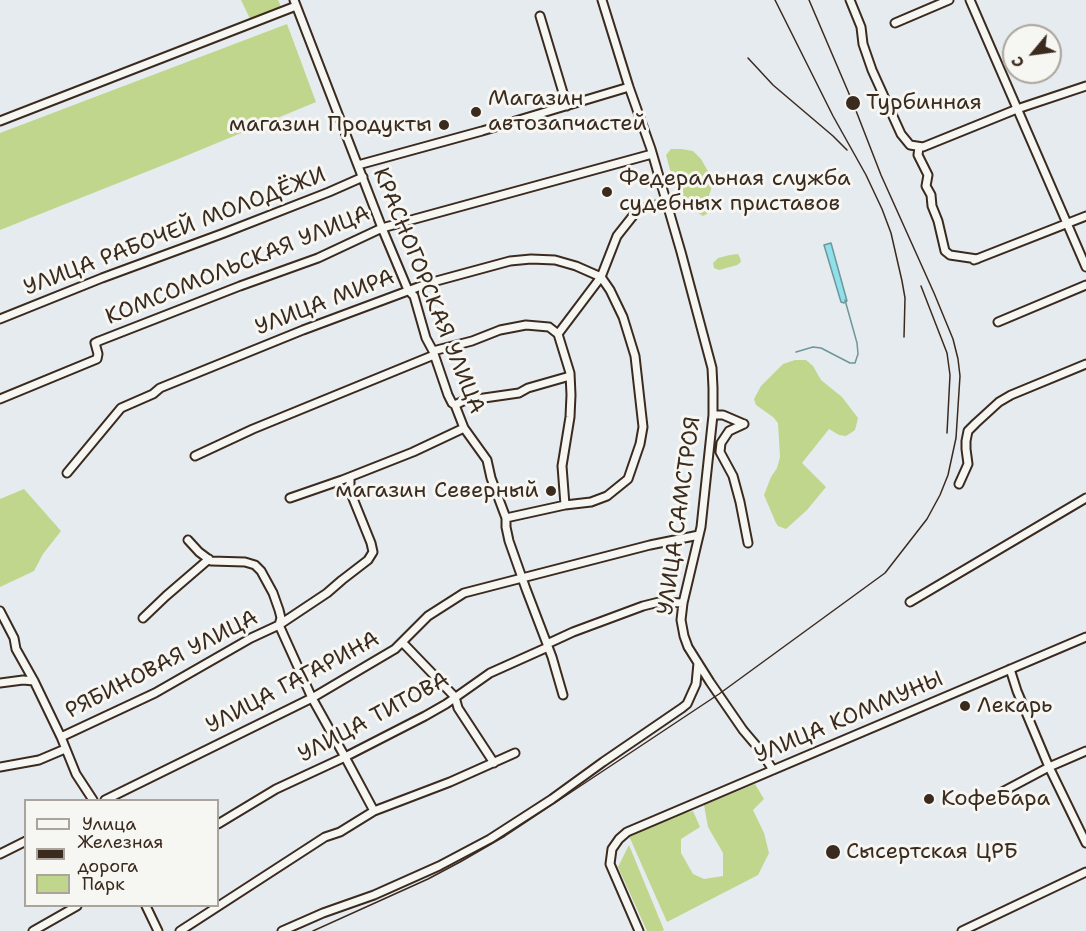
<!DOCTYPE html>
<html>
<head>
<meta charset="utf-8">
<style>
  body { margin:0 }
  #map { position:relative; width:1086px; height:931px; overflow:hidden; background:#e6ebf0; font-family:"Shantell Sans",sans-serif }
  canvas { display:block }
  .legend { position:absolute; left:24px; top:799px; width:195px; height:108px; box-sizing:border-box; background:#f6f6f2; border:2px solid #aba49d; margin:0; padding:8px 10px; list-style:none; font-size:18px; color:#3b2a1e }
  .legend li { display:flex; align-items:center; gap:12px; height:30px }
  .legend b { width:30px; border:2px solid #aba49d }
  .north { position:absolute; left:1002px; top:24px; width:60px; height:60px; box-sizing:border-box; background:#f6f6f2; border:2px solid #aba49d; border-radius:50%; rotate:241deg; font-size:16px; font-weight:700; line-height:24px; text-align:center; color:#3b2a1e }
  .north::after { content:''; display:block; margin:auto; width:21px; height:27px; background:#3b2a1e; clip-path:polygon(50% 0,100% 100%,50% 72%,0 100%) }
</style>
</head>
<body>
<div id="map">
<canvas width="1086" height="931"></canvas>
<ul class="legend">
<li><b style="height:8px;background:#f6f6f2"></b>Улица</li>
<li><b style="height:8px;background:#3b2a1e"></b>Железная дорога</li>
<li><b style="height:16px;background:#c0d68c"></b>Парк</li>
</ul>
<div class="north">С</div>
</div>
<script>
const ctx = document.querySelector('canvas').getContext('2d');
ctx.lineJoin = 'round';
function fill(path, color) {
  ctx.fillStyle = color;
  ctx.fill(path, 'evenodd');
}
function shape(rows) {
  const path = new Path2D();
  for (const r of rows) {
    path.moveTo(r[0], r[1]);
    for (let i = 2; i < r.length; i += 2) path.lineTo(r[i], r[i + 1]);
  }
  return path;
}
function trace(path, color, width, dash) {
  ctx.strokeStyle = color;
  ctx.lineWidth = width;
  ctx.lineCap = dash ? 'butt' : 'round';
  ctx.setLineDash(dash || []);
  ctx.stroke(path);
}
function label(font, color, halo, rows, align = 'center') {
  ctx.font = font + ' "Shantell Sans",sans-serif';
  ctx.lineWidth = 6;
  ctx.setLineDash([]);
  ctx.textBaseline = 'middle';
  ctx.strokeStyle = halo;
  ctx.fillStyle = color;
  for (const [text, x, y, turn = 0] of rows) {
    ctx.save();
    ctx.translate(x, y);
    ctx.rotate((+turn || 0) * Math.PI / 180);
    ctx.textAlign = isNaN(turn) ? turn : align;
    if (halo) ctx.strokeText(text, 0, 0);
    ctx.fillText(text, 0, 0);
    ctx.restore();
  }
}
fill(shape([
  [241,0,278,0,283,11,251,21],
  [287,24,316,102,176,160,0,230,0,133],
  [671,149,682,149,693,151,701,159,709,173,712,186,708,199,708,210,707,214,703,216,692,209,685,210,680,206,666,155],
  [738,254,740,258,741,262,737,265,719,270,714,268,713,263,718,258,730,255],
  [795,360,806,360,813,366,821,380,842,397,858,418,855,430,846,436,839,435,829,429,802,463,826,487,807,510,786,529,778,526,776,523,764,495,771,477,777,468,780,457,778,423,773,417,756,405,754,399,761,386,783,364],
  [24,489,61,531,43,554,34,571,0,587,0,499],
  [755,784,764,799,753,810,764,833,769,853,758,875,667,922,629,836,657,821,693,811,700,827,681,839,681,853,693,874,704,879,723,876,723,853,708,827,704,805],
  [629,845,664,930,662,931,647,931,618,867]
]), '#c0d68c');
const water = shape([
  [831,243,847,301,844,303,841,302,824,245,831,243]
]);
fill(water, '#8fe0eb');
trace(water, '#6d9799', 1.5);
trace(shape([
  [796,352,813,347,821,348,850,363,855,363,858,354,857,343,845,300]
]), '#6d9799', 1.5);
const minor = shape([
  [294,0,382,228,408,290,414,296,426,338,433,351,448,395,452,403,455,405,464,428,487,460,491,478,506,518,506,527,509,541,526,589,552,657,563,695],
  [602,0,629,87,651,149,681,252,712,368,713,388,713,415,701,527,683,603,681,620,684,636,688,647,710,682,743,730,760,750,773,770],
  [850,0,861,27,863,44,872,70,901,134,910,145,923,147,1017,109,1086,86],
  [970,0,1086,267],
  [540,16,567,106],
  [895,23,949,0],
  [0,121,296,6],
  [919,147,918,155,928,175,926,186,931,195,932,206,938,221,945,251,950,255,977,259],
  [358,165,482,131,629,87],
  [974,260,1086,216],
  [0,319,102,278,224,233,329,192,363,177],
  [998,322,1086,285],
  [558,334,601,277,617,236,636,212,649,206,666,204],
  [433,351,472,341,500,330,526,325,549,327,558,334,570,373,571,395,570,417,562,466,565,505],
  [0,399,97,359,98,354,95,343,99,341,240,286,318,258,382,228,652,154],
  [455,405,463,401,519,393,528,388,570,376],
  [713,415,723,415,744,424],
  [744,424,729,431,721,443,720,452,733,476,740,502,748,543],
  [195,456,253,429,434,355],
  [67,473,121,408,153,394,160,388,303,330,429,283,510,261,531,259,555,260,576,266,601,277,610,290,623,317,635,356,643,427,640,444,628,479,607,496,591,502,565,505,506,518],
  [959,484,968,464,966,449,966,441,968,431,976,423,999,402,1011,395,1086,364],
  [290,498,342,480,413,452,464,428],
  [188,540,199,552,211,561,245,562,255,565,261,571,273,593,279,610,281,618,279,625,312,698,345,757,374,811],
  [910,602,1086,498],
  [0,611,14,638,16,649,34,681,61,737,76,774,93,800],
  [143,618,166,596,209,559],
  [402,642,455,697,458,708,494,763],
  [547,644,573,632,643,606,659,602,683,603],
  [1010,669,1017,691,1049,767,1086,843],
  [0,683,23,680,34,681],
  [61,737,155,693,251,638,279,625,327,593,342,580,368,560,373,552,371,543,352,496,350,487,350,477],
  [0,767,39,760,65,749],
  [1002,792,1049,767,1086,751],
  [105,800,312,698,395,649,428,616,464,593,650,545,699,535],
  [218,824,276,789,345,757,425,716,446,704,490,673,548,647],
  [0,854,26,841],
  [146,906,158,931],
  [33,931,77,906],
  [180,931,325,837,340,832,374,811,450,782,515,753],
  [282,931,323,913,374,895,439,866,490,839,552,799,603,762,682,708,687,704,696,684,698,663],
  [639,931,610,864,612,849,619,839,627,832,1086,637],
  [962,931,1086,872]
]);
trace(minor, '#3b2a1e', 11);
trace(minor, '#f6f6f2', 7);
trace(shape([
  [775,0,833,116,866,175,882,209,891,233,902,281,905,298,904,337],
  [748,58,773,85,833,136,847,150],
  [921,286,947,353,950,375,947,433],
  [313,931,428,879,460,862,505,836,719,694,885,573,927,519,940,495,948,475,956,438,960,376,958,359,953,339,934,293,881,175,853,103,809,0]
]), '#3b2a1e', 1.5);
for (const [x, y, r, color] of [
  [853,103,8,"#3b2a1e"],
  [476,112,6,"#3b2a1e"],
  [444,125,6,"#3b2a1e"],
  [607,192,6,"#3b2a1e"],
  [551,491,6,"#3b2a1e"],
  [965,706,6,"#3b2a1e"],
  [929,799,6,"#3b2a1e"],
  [833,852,8,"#3b2a1e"]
]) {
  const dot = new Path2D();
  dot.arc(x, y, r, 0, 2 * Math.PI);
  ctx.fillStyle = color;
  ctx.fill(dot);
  trace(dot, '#f6f6f2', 2);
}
label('22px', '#3b2a1e', '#f6f6f2', [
  ["Магазин",488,99],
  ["автозапчастей",488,124],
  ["Турбинная",866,103],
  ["магазин Продукты",432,125,"right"],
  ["Федеральная служба",619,179],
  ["судебных приставов",619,204],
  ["магазин Северный",539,491,"right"],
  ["Лекарь",977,706],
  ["КофеБара",941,799],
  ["Сысертская ЦРБ",846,852]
], 'left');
label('22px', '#3b2a1e', '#f6f6f2', [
  ["УЛИЦА РАБОЧЕЙ МОЛОДЁЖИ",175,232,-21],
  ["КОМСОМОЛЬСКАЯ УЛИЦА",238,266,-22],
  ["КРАСНОГОРСКАЯ УЛИЦА",428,291,68],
  ["УЛИЦА МИРА",325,303,-21],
  ["УЛИЦА САМСТРОЯ",680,516,-82],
  ["РЯБИНОВАЯ УЛИЦА",162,665,-27],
  ["УЛИЦА ГАГАРИНА",293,683,-28],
  ["УЛИЦА ТИТОВА",374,718,-28],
  ["УЛИЦА КОММУНЫ",849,718,-23]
]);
</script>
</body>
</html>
